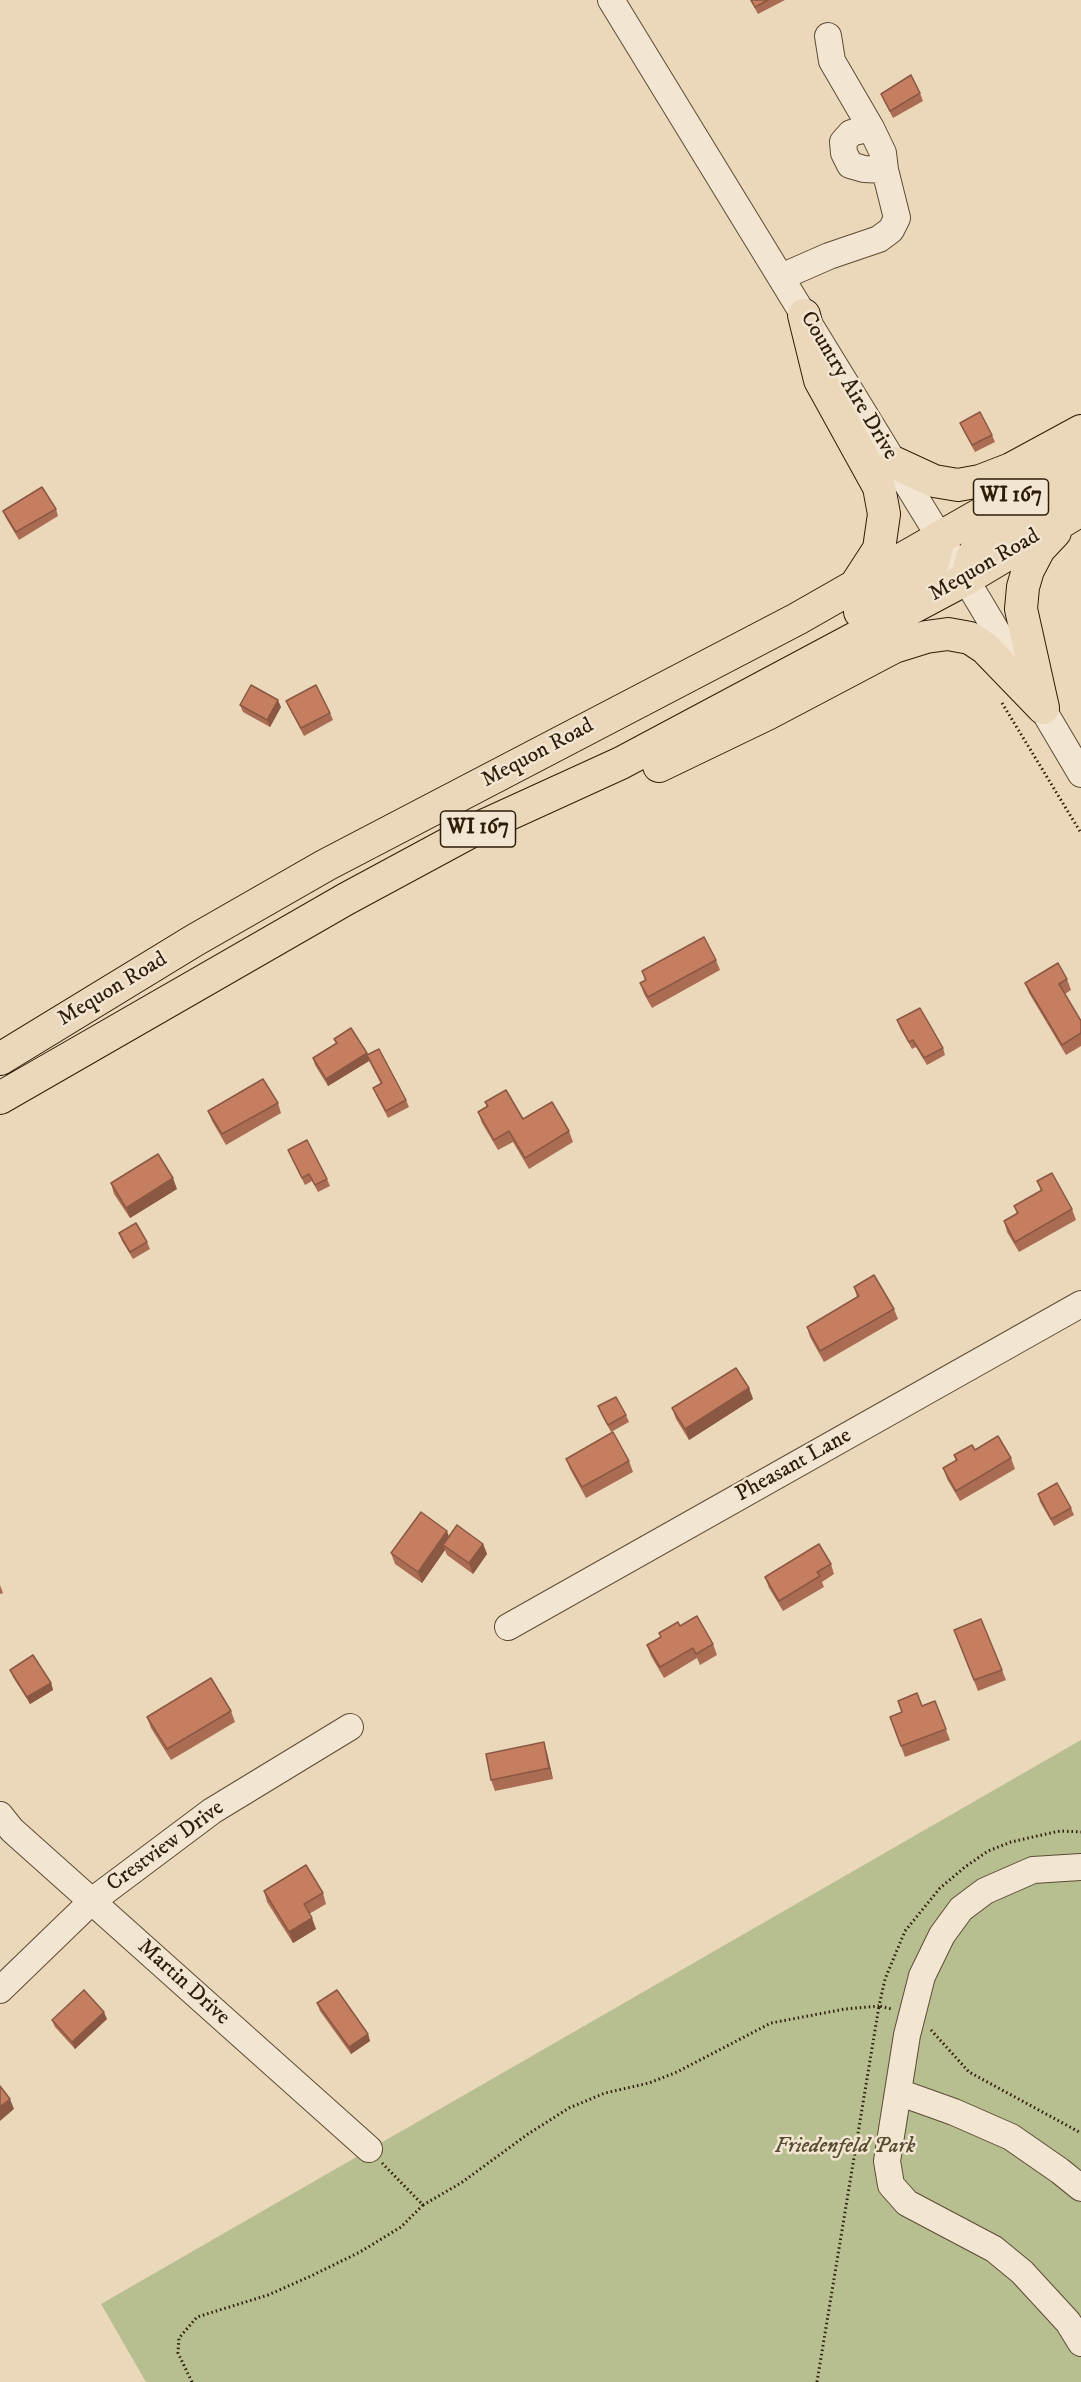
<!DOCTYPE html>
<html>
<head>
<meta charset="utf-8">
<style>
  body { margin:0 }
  canvas { display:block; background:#ebd7ba }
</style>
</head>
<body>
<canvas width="1081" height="2382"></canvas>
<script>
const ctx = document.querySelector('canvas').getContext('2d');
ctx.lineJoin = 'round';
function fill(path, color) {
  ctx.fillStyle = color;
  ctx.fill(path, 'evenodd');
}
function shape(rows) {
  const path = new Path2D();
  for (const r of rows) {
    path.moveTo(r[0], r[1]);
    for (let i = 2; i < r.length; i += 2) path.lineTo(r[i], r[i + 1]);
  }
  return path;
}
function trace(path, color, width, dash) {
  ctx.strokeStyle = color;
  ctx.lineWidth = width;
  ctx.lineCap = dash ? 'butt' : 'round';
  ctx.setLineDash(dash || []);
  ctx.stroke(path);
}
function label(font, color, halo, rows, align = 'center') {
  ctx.font = font + ' "IM FELL DW Pica",serif';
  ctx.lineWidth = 5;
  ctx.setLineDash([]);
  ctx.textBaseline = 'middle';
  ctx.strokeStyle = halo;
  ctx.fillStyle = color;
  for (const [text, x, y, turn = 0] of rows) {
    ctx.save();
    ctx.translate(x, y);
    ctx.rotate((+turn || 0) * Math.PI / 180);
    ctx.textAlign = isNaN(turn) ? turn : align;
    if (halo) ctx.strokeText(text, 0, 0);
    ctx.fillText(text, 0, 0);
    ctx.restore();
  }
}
fill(shape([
  [1081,1740,1081,2382,146,2382,101,2304]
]), '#b7be90');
const minor = shape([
  [611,0,980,603,1081,774],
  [871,128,851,133,843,142,844,153,850,165,864,169,885,170],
  [781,277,829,256,879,239,891,230,897,218,885,170,883,153,871,128,832,61,828,36],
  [508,1627,1081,1304],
  [0,1815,12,1830,369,2149],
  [1081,1867,1033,1870,985,1891,961,1909,942,1935,922,1976,907,2035,887,2161,891,2185,907,2203,994,2249,1022,2272,1068,2322,1081,2343],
  [0,1990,92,1901,212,1811,350,1727],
  [898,2092,954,2112,1011,2137,1060,2171,1081,2188]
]);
const major = shape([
  [804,315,820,380,879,487,884,514,879,549,857,583],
  [895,463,934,481,958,485,980,481,1011,469,1081,431],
  [966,578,973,555,988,540,1081,485],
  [860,612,924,573,933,562,940,537],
  [1043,708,1021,609,1023,587,1028,570,1039,549,1055,532],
  [659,766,767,714,894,647,926,637,948,634,970,638,985,648,1043,708],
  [0,1059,195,940,326,865,797,619,1081,457],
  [0,1098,346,899,472,831,621,763,966,579,1081,510]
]);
trace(minor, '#5d4c34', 28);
trace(major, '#2e1d07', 34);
trace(shape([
  [1002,703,1081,833],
  [931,2030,969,2072,1081,2133],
  [382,2163,423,2205,461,2183,528,2134,569,2108,605,2093,649,2083,677,2072,771,2023,845,2009,879,2006,885,1979,905,1931,940,1888,965,1867,988,1851,1011,1842,1037,1836,1060,1831,1081,1832],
  [192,2382,178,2353,179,2338,197,2317,268,2295,311,2276,360,2252,401,2227,423,2205],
  [817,2382,879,2006,892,2009]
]), '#2e1d07', 3, [1.5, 3]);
trace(minor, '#f2e5d2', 26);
trace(major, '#ebd7ba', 32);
fill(shape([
  [750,0,785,0,758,14],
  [920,93,923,101,893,118,884,101,881,94],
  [960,423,992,435,995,442,975,452,963,430],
  [56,509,58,516,19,540,6,518,3,511],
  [286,701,330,713,333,720,304,736,289,708],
  [240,705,281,707,270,727,243,712],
  [716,960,720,970,652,1008,644,994,640,983,645,980,642,971],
  [1067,979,1071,990,1065,994,1081,1021,1081,1046,1066,1055,1029,993,1025,983],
  [897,1020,943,1048,945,1055,927,1065,916,1047,912,1049,900,1028],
  [334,1039,368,1055,406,1100,409,1107,388,1118,376,1095,373,1088,381,1084,369,1061,328,1086,315,1065,313,1058,336,1044],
  [485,1102,523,1119,569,1131,573,1142,529,1169,513,1142,498,1150,482,1123,478,1112,487,1107],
  [278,1103,281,1113,226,1145,212,1121,208,1111],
  [288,1150,327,1179,330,1186,318,1192,312,1181,305,1185,291,1157],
  [1037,1181,1072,1209,1076,1220,1019,1252,1007,1232,1004,1221,1017,1214,1014,1206,1041,1191],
  [111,1183,177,1189,130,1218,114,1194],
  [119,1233,147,1242,150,1249,133,1259,122,1241],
  [854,1287,894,1309,898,1319,824,1362,810,1337,807,1327,857,1297],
  [749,1388,753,1399,689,1440,676,1419,672,1408],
  [598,1406,626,1415,629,1422,611,1432,601,1414],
  [975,1450,1011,1458,1015,1469,960,1501,947,1479,943,1468,956,1461,954,1455],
  [566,1459,629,1461,633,1472,586,1498,570,1469],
  [1038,1494,1071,1508,1074,1515,1054,1526,1040,1502],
  [449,1536,483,1544,487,1554,473,1574,447,1555,445,1550,422,1583,395,1564,391,1553],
  [831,1564,834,1574,822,1582,824,1587,783,1611,769,1588,765,1577],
  [0,1585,3,1593,0,1594],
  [680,1626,713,1644,717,1655,700,1665,697,1658,664,1678,651,1656,647,1645,661,1637,659,1633],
  [958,1640,1002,1670,1006,1680,978,1691],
  [10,1670,51,1683,53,1690,30,1704,13,1677],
  [935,1701,950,1740,905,1757,890,1717],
  [231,1711,235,1722,171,1760,151,1728,147,1717],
  [547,1753,553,1779,495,1791,491,1780],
  [264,1891,323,1893,326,1904,309,1914,316,1929,293,1943,267,1902],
  [317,2003,368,2034,370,2041,351,2054,320,2011],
  [107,2019,75,2049,55,2027,52,2020]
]), '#aa6c53');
fill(shape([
  [278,700,281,707,270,727,267,720],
  [367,1053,369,1061,328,1086,326,1079],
  [173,1178,177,1189,130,1218,126,1208],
  [749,1388,753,1399,689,1440,685,1429],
  [447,1531,451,1542,443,1545,445,1550,422,1583,418,1572],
  [483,1544,487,1554,473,1574,469,1563],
  [51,1683,53,1690,30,1704,27,1697],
  [544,1742,547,1753,553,1779,549,1768],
  [312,1918,316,1929,293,1943,289,1932],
  [104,2012,107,2019,75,2049,72,2042],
  [368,2034,370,2041,351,2054,349,2047],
  [10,2099,14,2109,0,2121,0,2107]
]), '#8b5843');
const building = shape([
  [751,0,768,0,755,7,751,0],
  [911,75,920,93,890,111,881,94,911,75],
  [980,412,992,435,972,445,960,423,980,412],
  [42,487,56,509,16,532,3,511,42,487],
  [251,685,278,700,267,720,240,705,251,685],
  [316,685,330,713,301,728,286,701,316,685],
  [704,937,716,960,648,997,640,983,646,980,642,971,704,937],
  [1058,963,1067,979,1059,984,1081,1021,1081,1033,1062,1045,1025,983,1058,963],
  [920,1008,943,1048,924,1058,913,1040,909,1042,897,1020,920,1008],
  [351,1028,367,1053,326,1079,313,1058,337,1043,334,1039,351,1028],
  [379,1049,406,1100,386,1111,373,1088,382,1083,367,1055,379,1049],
  [263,1079,278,1103,222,1134,208,1111,263,1079],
  [506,1090,523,1119,552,1102,569,1131,525,1158,509,1131,494,1140,478,1112,488,1106,485,1102,506,1090],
  [307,1140,327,1179,315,1185,309,1174,302,1178,288,1150,307,1140],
  [158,1154,173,1178,126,1208,111,1183,158,1154],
  [1052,1173,1072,1209,1015,1242,1004,1221,1018,1213,1014,1206,1042,1190,1037,1181,1052,1173],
  [136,1223,147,1242,130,1252,119,1233,136,1223],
  [874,1275,894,1309,820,1351,807,1327,859,1296,854,1287,874,1275],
  [736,1368,749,1388,685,1429,672,1408,736,1368],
  [616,1397,626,1415,608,1425,598,1406,616,1397],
  [613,1432,629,1461,582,1487,566,1459,613,1432],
  [998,1436,1011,1458,956,1491,943,1468,957,1460,954,1455,972,1445,975,1450,998,1436],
  [1057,1483,1071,1508,1051,1519,1038,1494,1057,1483],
  [421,1512,447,1531,418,1572,391,1553,421,1512],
  [457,1525,483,1544,469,1563,443,1545,457,1525],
  [819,1544,831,1564,817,1572,820,1576,779,1601,765,1577,819,1544],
  [697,1616,713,1644,696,1654,693,1648,660,1667,647,1645,661,1637,659,1633,678,1622,680,1626,697,1616],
  [981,1619,1002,1670,974,1680,954,1630,981,1619],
  [33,1655,51,1683,27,1697,10,1670,33,1655],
  [211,1678,231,1711,167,1749,147,1717,211,1678],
  [917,1693,922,1706,935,1701,946,1729,901,1746,890,1717,902,1712,898,1701,917,1693],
  [544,1742,549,1768,491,1780,486,1754,544,1742],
  [306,1865,323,1893,304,1904,312,1918,289,1932,264,1891,306,1865],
  [84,1990,104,2012,72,2042,52,2020,84,1990],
  [337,1990,368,2034,349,2047,317,2003,337,1990],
  [0,2086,10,2099,0,2107,0,2086]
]);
fill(building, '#c67e60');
trace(building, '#8b5843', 1.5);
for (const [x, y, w] of [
  [1011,497,75],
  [478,829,75]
]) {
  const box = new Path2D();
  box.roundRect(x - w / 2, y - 18, w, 36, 4.5);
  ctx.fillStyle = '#f2e5d2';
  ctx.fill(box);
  trace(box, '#2e1d07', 1.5);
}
label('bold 21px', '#2e1d07', null, [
  ["WI 167",1011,497],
  ["WI 167",478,829]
]);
label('22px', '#2e1d07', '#f2e5d2', [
  ["Country Aire Drive",848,386,59],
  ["Mequon Road",985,566,-30],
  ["Mequon Road",538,754,-28],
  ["Mequon Road",113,990,-31],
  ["Pheasant Lane",794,1466,-29],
  ["Crestview Drive",166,1847,-36],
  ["Martin Drive",183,1983,42]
]);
label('italic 22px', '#574d30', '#f2e5d2', [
  ["Friedenfeld Park",845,2147]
]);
</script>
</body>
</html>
